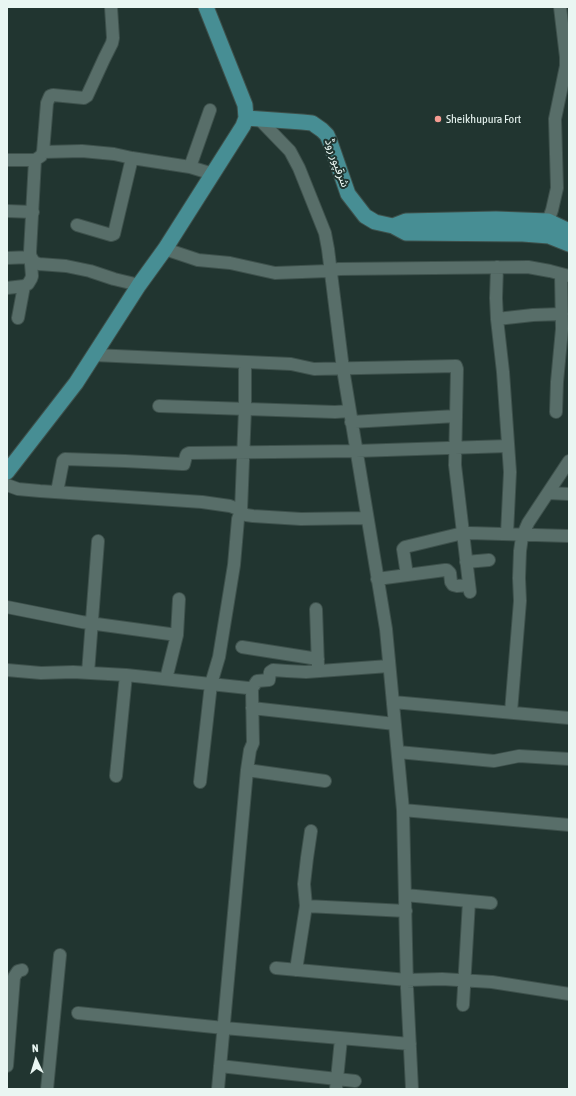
<!DOCTYPE html>
<html>
<head>
<meta charset="utf-8">
<style>
  body { margin:0 }
  #map { position:relative; width:576px; height:1096px; overflow:hidden; background:#213530; font-family:"Asap Condensed",sans-serif }
  canvas { display:block }
  .frame { position:absolute; inset:0; border:8px solid #e9f6f2; pointer-events:none }
  .north { position:absolute; left:16px; top:1040px; width:40px; height:40px; -webkit-text-stroke:3px #213530; paint-order:stroke; rotate:356deg; font-size:11px; font-weight:700; line-height:16px; text-align:center; color:#e9f6f2 }
  .north::after { content:''; display:block; margin:auto; width:14px; height:18px; background:#e9f6f2; clip-path:polygon(50% 0,100% 100%,50% 72%,0 100%) }
</style>
</head>
<body>
<div id="map">
<canvas width="576" height="1096"></canvas>
<div class="frame"></div>
<div class="north">N</div>
</div>
<script>
const ctx = document.querySelector('canvas').getContext('2d');
ctx.lineJoin = 'round';
function shape(rows) {
  const path = new Path2D();
  for (const r of rows) {
    path.moveTo(r[0], r[1]);
    for (let i = 2; i < r.length; i += 2) path.lineTo(r[i], r[i + 1]);
  }
  return path;
}
function trace(path, color, width, dash) {
  ctx.strokeStyle = color;
  ctx.lineWidth = width;
  ctx.lineCap = dash ? 'butt' : 'round';
  ctx.setLineDash(dash || []);
  ctx.stroke(path);
}
function label(font, color, halo, rows, align = 'center') {
  ctx.font = font + ' "Asap Condensed","Noto Sans Arabic",sans-serif';
  ctx.lineWidth = 4;
  ctx.setLineDash([]);
  ctx.textBaseline = 'middle';
  ctx.strokeStyle = halo;
  ctx.fillStyle = color;
  for (const [text, x, y, turn = 0] of rows) {
    ctx.save();
    ctx.translate(x, y);
    ctx.rotate((+turn || 0) * Math.PI / 180);
    ctx.textAlign = isNaN(turn) ? turn : align;
    if (halo) ctx.strokeText(text, 0, 0);
    ctx.fillText(text, 0, 0);
    ctx.restore();
  }
}
const minor = shape([
  [560,7,566,57],
  [260,120,290,151,299,168,325,233,328,249,343,369,386,629,403,810,407,988,412,1089],
  [43,152,82,151,114,154,132,158,190,167,213,174],
  [7,160,35,160,41,156,43,152,47,103,50,96,53,95,84,98,87,96,104,59,112,43,113,38,111,7],
  [190,167,210,110],
  [7,211,33,212],
  [548,221,552,210,557,188,555,119,566,66,566,57,569,56],
  [77,225,111,235,114,234,132,158],
  [165,249,198,260,230,263,275,273,328,271,339,269,528,267,550,271,569,276],
  [31,257,34,262,39,264,66,266,90,271,114,279,139,285],
  [7,258,31,257],
  [497,267,496,298,497,319,503,372,510,472,507,534],
  [7,288,24,286,28,284,31,279,32,276,30,252,35,160],
  [18,318,24,286],
  [497,319,533,315,562,314],
  [94,355,291,364,314,369,456,366,457,369,455,465,470,592],
  [159,406,335,412,350,411],
  [556,412,557,382,562,329,561,274],
  [351,422,456,416],
  [7,485,18,489,40,491,202,502,230,506,238,509,246,515,253,516,301,519,367,518],
  [57,492,63,461,65,459,125,461,182,464,184,464,186,456,187,454,189,453,356,451,508,446],
  [548,493,569,494],
  [466,562,489,560],
  [407,575,403,549,405,547,463,533,469,533,569,536],
  [377,579,445,570,447,570,450,573,451,582,453,585,457,586,469,585],
  [7,607,82,622,177,635],
  [316,609,318,666],
  [242,647,318,659],
  [7,670,41,673,73,672,126,675,248,688,250,689,252,691,253,743,250,750,247,770,218,1089],
  [88,673,98,541],
  [166,679,177,635,179,599],
  [251,690,257,681,269,680,270,672,273,670,287,671,306,672,389,666],
  [393,702,569,718],
  [252,708,395,724],
  [511,712,520,601,519,578,520,551,522,537,528,523,569,461],
  [398,752,494,761,519,756,569,759],
  [247,770,325,781],
  [116,776,126,675],
  [200,782,211,684,219,657,234,565,238,519,241,511,245,409,245,363],
  [403,810,569,825],
  [405,895,491,903],
  [306,906,406,911],
  [276,968,407,980,442,979,492,982,569,994],
  [296,970,306,906,304,884,307,858,311,831],
  [463,1005,469,901],
  [78,1013,224,1028,410,1044],
  [7,1066,14,977,18,971,22,970],
  [220,1066,355,1081],
  [47,1089,60,955],
  [336,1089,341,1039]
]);
const major = shape([
  [246,118,302,122,312,123,322,130,327,135,330,142,348,194,365,216,375,222,393,226,406,233,523,234,549,236,569,244],
  [393,226,406,221,496,219,548,221,569,231],
  [7,472,76,383,139,285,165,249,243,126,246,118,245,105,206,7]
]);
trace(minor, '#3e514c', 14);
trace(major, '#3e514c', 17);
trace(minor, '#586e69', 12);
trace(major, '#478e94', 15);
for (const [x, y, r, color] of [
  [438,119,4,"#f59c92"]
]) {
  const dot = new Path2D();
  dot.arc(x, y, r, 0, 2 * Math.PI);
  ctx.fillStyle = color;
  ctx.fill(dot);
  trace(dot, '#213530', 1.5);
}
label('12px', '#e9f6f2', '#213530', [
  ["Sheikhupura Fort",446,119]
], 'left');
label('12px', '#e9f6f2', '#213530', [
  ["شرقپور روڈ",337,163,70]
]);
</script>
</body>
</html>
